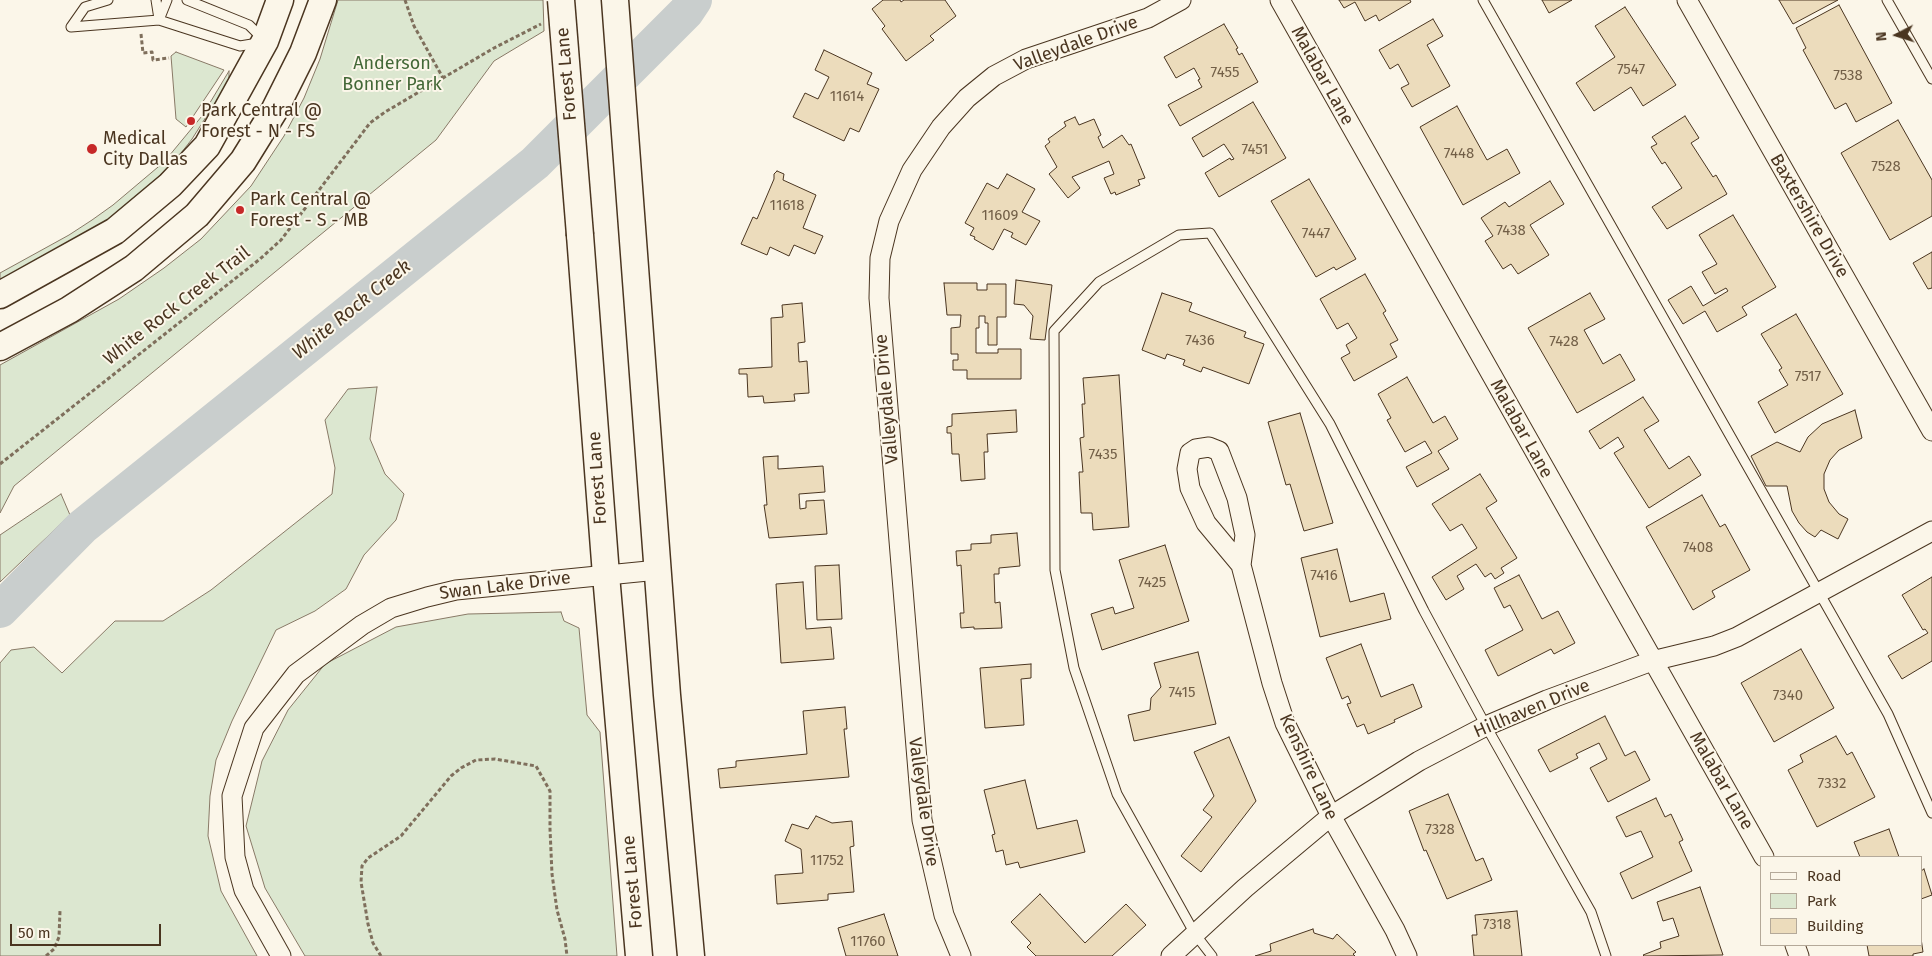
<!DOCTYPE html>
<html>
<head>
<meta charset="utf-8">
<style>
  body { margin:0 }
  #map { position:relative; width:1932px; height:956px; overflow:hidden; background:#fbf6e9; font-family:"Fira Sans",sans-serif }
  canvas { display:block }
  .legend { position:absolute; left:1760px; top:856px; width:162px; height:90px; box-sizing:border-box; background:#fbf6e9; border:1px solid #b4a999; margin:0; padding:6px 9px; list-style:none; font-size:15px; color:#4a3520 }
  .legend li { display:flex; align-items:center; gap:10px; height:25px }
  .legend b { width:25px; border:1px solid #b4a999 }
  .north { position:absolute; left:1872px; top:10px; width:50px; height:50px; -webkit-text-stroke:4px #fbf6e9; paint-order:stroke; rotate:265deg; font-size:14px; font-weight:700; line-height:20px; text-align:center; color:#4a3520 }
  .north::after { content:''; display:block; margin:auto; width:18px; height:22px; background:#4a3520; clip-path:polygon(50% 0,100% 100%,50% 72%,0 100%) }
  .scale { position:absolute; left:10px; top:924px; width:151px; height:22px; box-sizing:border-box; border:2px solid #4a3520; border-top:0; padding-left:6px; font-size:15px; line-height:18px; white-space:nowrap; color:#4a3520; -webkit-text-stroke:4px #fbf6e9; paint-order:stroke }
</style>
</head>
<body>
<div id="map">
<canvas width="1932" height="956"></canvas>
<ul class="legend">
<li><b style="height:6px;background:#fbf6e9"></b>Road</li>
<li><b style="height:14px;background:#dce7d0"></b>Park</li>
<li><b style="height:14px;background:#ecdcbc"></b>Building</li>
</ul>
<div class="north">N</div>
<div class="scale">50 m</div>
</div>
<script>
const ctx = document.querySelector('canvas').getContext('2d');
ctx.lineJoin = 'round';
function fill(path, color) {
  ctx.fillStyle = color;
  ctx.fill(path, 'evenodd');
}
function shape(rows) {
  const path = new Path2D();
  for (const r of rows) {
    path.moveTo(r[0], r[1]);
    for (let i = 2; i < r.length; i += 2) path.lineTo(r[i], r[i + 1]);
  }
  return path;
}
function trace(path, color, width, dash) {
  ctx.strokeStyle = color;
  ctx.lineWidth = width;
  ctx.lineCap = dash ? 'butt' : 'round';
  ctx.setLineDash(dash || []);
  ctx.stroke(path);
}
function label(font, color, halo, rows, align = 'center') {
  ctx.font = font + ' "Fira Sans",sans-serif';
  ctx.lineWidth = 4;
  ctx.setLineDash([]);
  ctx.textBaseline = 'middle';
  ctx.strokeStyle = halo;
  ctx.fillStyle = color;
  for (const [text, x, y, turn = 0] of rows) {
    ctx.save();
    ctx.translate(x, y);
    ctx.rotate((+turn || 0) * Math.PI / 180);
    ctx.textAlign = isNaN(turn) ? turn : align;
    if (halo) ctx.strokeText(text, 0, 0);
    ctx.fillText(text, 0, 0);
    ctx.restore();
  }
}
const green = shape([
  [338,0,543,0,544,31,494,61,436,140,14,486,0,513,0,365,119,299,164,268,201,239,251,186,284,136,304,98,320,59,338,0],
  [176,52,224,70,186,127,176,119,171,56,176,52],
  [229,71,229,78,227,84,192,139,178,157,149,186,130,203,105,222,0,280,0,273,69,235,92,220,113,205,164,162,202,116,229,71],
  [377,387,370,439,385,474,404,494,396,520,364,555,346,589,315,611,276,630,232,721,216,760,210,796,208,836,221,891,257,956,0,956,0,663,11,650,34,647,62,673,115,621,163,621,211,590,332,494,335,468,325,420,348,389,377,387],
  [61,494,70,515,0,582,0,535,61,494],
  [561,612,564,621,579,628,587,715,600,732,617,956,305,956,265,888,246,826,262,761,288,710,325,664,396,627,468,614,561,612]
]);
fill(green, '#dce7d0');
trace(green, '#887966', 1);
trace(shape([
  [0,610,82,527,535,163,686,12,694,0]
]), '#c9cecd', 36);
const building = shape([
  [883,0,900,0,901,2,904,0,945,0,956,16,930,36,934,40,906,61,882,29,885,26,872,9,883,0],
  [1339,0,1410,0,1411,2,1379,21,1376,15,1365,21,1355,2,1344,8,1339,0],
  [1542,0,1572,0,1549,13,1542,0],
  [1779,0,1838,0,1793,24,1779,0],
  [1839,5,1892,103,1856,122,1846,103,1835,109,1803,50,1806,48,1796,28,1839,5],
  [1625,7,1676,85,1643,106,1631,87,1594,111,1576,83,1615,57,1595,26,1625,7],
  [1433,19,1443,36,1427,45,1450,86,1412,107,1401,88,1409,84,1398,64,1390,69,1379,50,1433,19],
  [1224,24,1238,48,1236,49,1239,55,1242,53,1258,82,1180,126,1168,105,1202,87,1198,80,1200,79,1194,68,1176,78,1164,57,1224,24],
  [824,50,872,73,867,84,879,89,859,132,850,128,844,141,793,117,805,93,818,99,829,77,815,70,824,50],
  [1253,102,1286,158,1219,197,1205,173,1230,158,1231,160,1234,159,1224,144,1203,157,1192,138,1253,102],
  [1457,106,1487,160,1507,149,1520,173,1463,205,1420,127,1457,106],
  [1685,116,1699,138,1691,143,1713,177,1716,175,1727,194,1667,229,1652,207,1682,188,1665,162,1662,164,1651,147,1657,144,1652,137,1685,116],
  [1075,117,1079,125,1094,119,1101,135,1098,137,1103,148,1122,135,1129,145,1131,144,1145,178,1138,180,1140,185,1116,195,1115,192,1111,194,1104,178,1114,174,1109,161,1072,177,1080,188,1068,198,1049,174,1057,167,1045,146,1050,142,1048,139,1066,126,1064,122,1075,117],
  [1898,120,1932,180,1932,216,1890,240,1841,153,1898,120],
  [777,171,784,174,783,180,816,195,803,228,823,236,815,254,794,245,789,256,770,247,767,255,741,244,753,217,757,219,774,179,774,174,777,171],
  [1007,174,1035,189,1022,212,1040,221,1026,245,1011,237,1013,233,1004,229,993,250,974,239,975,237,970,235,974,228,965,223,987,183,998,189,1007,174],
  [1309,179,1356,259,1336,270,1334,267,1316,277,1271,201,1309,179],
  [1550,181,1564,204,1530,225,1549,255,1518,274,1511,264,1503,269,1485,241,1493,236,1481,218,1505,202,1509,207,1550,181],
  [1733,215,1776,287,1742,307,1747,315,1717,332,1705,311,1683,324,1668,300,1691,286,1703,306,1728,291,1726,288,1715,294,1702,272,1717,264,1699,235,1733,215],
  [1932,252,1932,288,1928,289,1913,263,1932,252],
  [1365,274,1386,311,1383,313,1398,340,1390,344,1397,357,1354,381,1341,358,1350,353,1346,345,1357,338,1348,323,1337,329,1320,299,1365,274],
  [1016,280,1052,285,1045,340,1030,339,1033,316,1024,305,1014,304,1016,280],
  [944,283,977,283,977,290,987,290,987,284,1006,284,1006,317,997,317,997,345,988,345,988,323,985,323,985,316,979,316,979,328,976,328,976,353,998,353,998,349,1021,349,1021,379,967,379,967,370,953,370,953,360,958,360,958,354,951,354,951,328,960,327,961,315,947,315,944,283],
  [1162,293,1192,303,1189,311,1246,332,1244,337,1264,344,1249,384,1203,367,1201,372,1183,365,1185,360,1167,354,1165,359,1142,350,1162,293],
  [1590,293,1605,319,1584,330,1603,364,1620,354,1635,380,1577,413,1528,328,1590,293],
  [802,303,805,342,798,343,799,362,807,361,809,393,794,394,795,401,764,403,763,396,748,397,747,374,739,374,739,369,772,367,771,318,783,317,782,305,802,303],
  [1796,314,1843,394,1775,433,1758,402,1788,385,1779,370,1782,368,1761,334,1796,314],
  [1119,375,1129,527,1093,530,1092,513,1081,513,1079,472,1083,472,1080,438,1084,437,1082,404,1085,404,1083,378,1119,375],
  [1407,377,1433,423,1445,416,1458,439,1438,451,1449,469,1417,487,1406,467,1432,453,1425,441,1405,452,1387,420,1391,418,1378,394,1407,377],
  [1643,397,1659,421,1644,430,1669,469,1689,456,1701,475,1649,508,1614,453,1624,447,1618,437,1600,449,1589,431,1643,397],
  [1016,410,1017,432,987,434,988,452,984,452,985,479,961,481,959,454,952,454,951,433,947,433,947,427,952,426,952,414,1016,410],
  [1855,410,1862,438,1839,450,1830,460,1824,474,1824,489,1829,502,1839,514,1848,519,1838,539,1821,530,1815,537,1807,532,1799,523,1792,511,1787,486,1766,486,1751,456,1777,442,1800,452,1808,437,1822,424,1855,410],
  [1300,413,1333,523,1304,531,1290,484,1286,485,1268,422,1300,413],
  [778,456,778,469,823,466,825,492,799,494,800,509,806,508,806,501,824,500,827,534,769,538,764,505,767,505,763,457,778,456],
  [1480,474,1497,501,1486,508,1517,558,1501,568,1504,573,1495,579,1491,573,1485,577,1476,564,1457,576,1464,589,1446,600,1432,577,1477,548,1462,524,1450,531,1432,504,1480,474],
  [1702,495,1720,527,1725,524,1750,570,1712,591,1715,597,1693,610,1646,527,1702,495],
  [1017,533,1020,566,999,568,999,574,994,574,995,603,1000,602,1002,628,974,629,974,627,961,628,960,613,964,613,961,565,957,566,956,551,971,550,971,544,991,543,991,535,1017,533],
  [1165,545,1189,621,1102,650,1091,614,1113,607,1115,614,1134,608,1119,560,1165,545],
  [1337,549,1350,602,1384,593,1391,619,1320,637,1301,558,1337,549],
  [839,565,842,619,817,620,815,566,839,565],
  [1519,575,1542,619,1558,611,1575,643,1554,654,1551,649,1498,676,1485,650,1523,630,1510,605,1504,608,1494,588,1519,575],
  [1932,577,1932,661,1902,679,1888,656,1928,633,1925,629,1923,630,1902,595,1932,577],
  [803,582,806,629,831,627,834,659,781,663,776,584,803,582],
  [1361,644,1381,697,1413,684,1422,707,1394,720,1395,722,1368,734,1364,724,1357,727,1347,704,1351,703,1348,696,1342,699,1326,658,1361,644],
  [1801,649,1834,708,1774,742,1741,683,1801,649],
  [1198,652,1216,724,1134,741,1128,715,1150,710,1151,698,1161,687,1154,663,1198,652],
  [1031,664,1031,678,1021,679,1024,725,985,728,980,668,1031,664],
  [845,707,847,729,844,729,849,777,720,788,718,769,736,767,736,761,807,754,803,711,845,707],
  [1605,716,1625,756,1635,751,1650,780,1608,802,1590,768,1607,759,1599,743,1576,754,1578,758,1550,772,1538,750,1605,716],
  [1836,736,1847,755,1852,752,1875,797,1817,827,1788,770,1803,762,1800,755,1836,736],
  [1229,737,1256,801,1201,872,1181,856,1212,817,1203,810,1214,796,1194,752,1229,737],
  [1025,780,1037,829,1077,820,1085,852,1020,868,1018,862,1006,865,1003,850,996,852,992,835,995,834,984,790,1025,780],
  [1448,794,1476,861,1483,858,1492,880,1447,899,1426,850,1424,851,1409,811,1448,794],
  [1656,798,1665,817,1671,814,1683,840,1679,842,1692,871,1632,899,1620,873,1653,857,1641,831,1626,837,1616,817,1656,798],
  [816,816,832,823,852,821,854,846,850,847,854,892,828,894,828,900,777,904,775,875,803,873,801,849,785,841,792,824,808,829,816,816],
  [1889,829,1899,857,1860,857,1854,842,1889,829],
  [1924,869,1932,895,1921,899,1921,871,1924,869],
  [1700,887,1723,955,1644,956,1643,955,1661,948,1660,942,1679,936,1673,918,1663,921,1657,902,1700,887],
  [1040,894,1085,943,1126,904,1146,925,1112,956,1036,956,1027,947,1031,943,1011,922,1040,894],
  [1517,911,1522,956,1474,956,1472,935,1477,935,1475,915,1517,911],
  [884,914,898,956,846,956,838,928,884,914],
  [1313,929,1314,933,1333,939,1337,934,1356,952,1353,954,1355,956,1255,956,1271,951,1270,944,1313,929],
  [1921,938,1923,952,1913,954,1913,956,1869,956,1867,945,1921,945,1921,938]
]);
fill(building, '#ecdcbc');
trace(building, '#4a3520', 1);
const service = shape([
  [156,0,159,19],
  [187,0,249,25,263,39],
  [1483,0,1888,714,1932,813],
  [1887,0,1932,79],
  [159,20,167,0],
  [71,27,159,20,240,46,258,43],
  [71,27,85,7,108,0],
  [1212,956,1195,934,1117,794,1074,668,1055,570,1054,331,1099,282,1179,235,1210,233,1330,424,1424,611,1486,726,1591,912,1606,956]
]);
const minor = shape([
  [1280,0,1764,857],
  [1687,0,1932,431],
  [1241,565,1206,523,1190,488,1187,469,1190,453,1196,449,1209,447,1219,451,1237,498,1245,535,1241,565,1272,683,1285,723,1331,816,1395,930,1407,956],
  [1795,945,1799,956],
  [281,956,244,890,235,857,232,796,254,728,296,674,362,625,391,608,427,597,456,590,658,570],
  [961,956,944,915,922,820,879,298,880,258,889,221,912,170,941,127,967,98,994,76,1026,59,1148,18,1181,0],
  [1171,956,1245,888,1331,816,1419,761,1486,726,1547,700,1652,661,1714,646,1737,637,1932,531]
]);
const secondary = shape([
  [615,0,667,695,691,956],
  [580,235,606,575,639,956],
  [0,295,115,231,170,185,207,146,265,41,280,0],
  [0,347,69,310,134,268,197,215,243,161,274,111,303,53,323,0]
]);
trace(service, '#4a3520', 11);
trace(minor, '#4a3520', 21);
trace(secondary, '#4a3520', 29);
trace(shape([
  [405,0,414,26,443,78],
  [141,34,143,53,152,52,153,60,169,58],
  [0,464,260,259,281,240,370,123,385,112,494,48,541,24],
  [46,956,54,949,59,937,60,911],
  [381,956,373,943,368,924,361,882,362,866,368,858,401,836,451,776,461,768,476,760,495,759,536,766,550,791,550,829,552,874,557,910,565,939,567,956]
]), '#7f6f5c', 3, [4, 2.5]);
trace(service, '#fbf6e9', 9);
trace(minor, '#fbf6e9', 19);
trace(secondary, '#fbf6e9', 26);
const secondaryBridge = shape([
  [561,0,580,235]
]);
trace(secondaryBridge, '#4a3520', 29, []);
trace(secondaryBridge, '#fbf6e9', 26);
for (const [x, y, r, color] of [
  [191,121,5,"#c62828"],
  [92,149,6,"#c62828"],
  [240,210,5,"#c62828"]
]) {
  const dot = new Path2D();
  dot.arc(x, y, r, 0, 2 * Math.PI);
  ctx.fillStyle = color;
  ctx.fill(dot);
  trace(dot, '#fbf6e9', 2);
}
label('15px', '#725f47', null, [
  ["7547",1631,70],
  ["7455",1225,73],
  ["7538",1848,76],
  ["11614",847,97],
  ["7451",1255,150],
  ["7448",1459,154],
  ["7528",1886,167],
  ["11618",787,206],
  ["11609",1000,216],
  ["7438",1511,231],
  ["7447",1316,234],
  ["7436",1200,341],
  ["7428",1564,342],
  ["7517",1808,377],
  ["7435",1103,455],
  ["7408",1698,548],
  ["7416",1324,576],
  ["7425",1152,583],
  ["7415",1182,693],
  ["7340",1788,696],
  ["7332",1832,784],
  ["7328",1440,830],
  ["11752",827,861],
  ["7318",1497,925],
  ["11760",868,942]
]);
label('18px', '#4a3520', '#fbf6e9', [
  ["Valleydale Drive",1076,44,-20],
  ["Forest Lane",567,74,-95],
  ["Malabar Lane",1322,76,61],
  ["Baxtershire Drive",1809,216,60],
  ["White Rock Creek Trail",177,306,-38],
  ["Valleydale Drive",887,399,-95],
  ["Malabar Lane",1521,429,61],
  ["Forest Lane",598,478,-94],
  ["Swan Lake Drive",505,586,-7],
  ["Hillhaven Drive",1532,709,-23],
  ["Kenshire Lane",1308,767,65],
  ["Malabar Lane",1721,781,60],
  ["Valleydale Drive",923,802,82],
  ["Forest Lane",633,882,-95]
]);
label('18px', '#436837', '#fbf6e9', [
  ["Anderson",392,64],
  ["Bonner Park",392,85]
]);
label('18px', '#4a3520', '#fbf6e9', [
  ["Park Central @",201,111],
  ["Forest - N - FS",201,132],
  ["Medical",103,139],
  ["City Dallas",103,160],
  ["Park Central @",250,200],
  ["Forest - S - MB",250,221]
], 'left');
label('italic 19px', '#4a3520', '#fbf6e9', [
  ["White Rock Creek",352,310,-39]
]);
</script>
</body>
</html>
